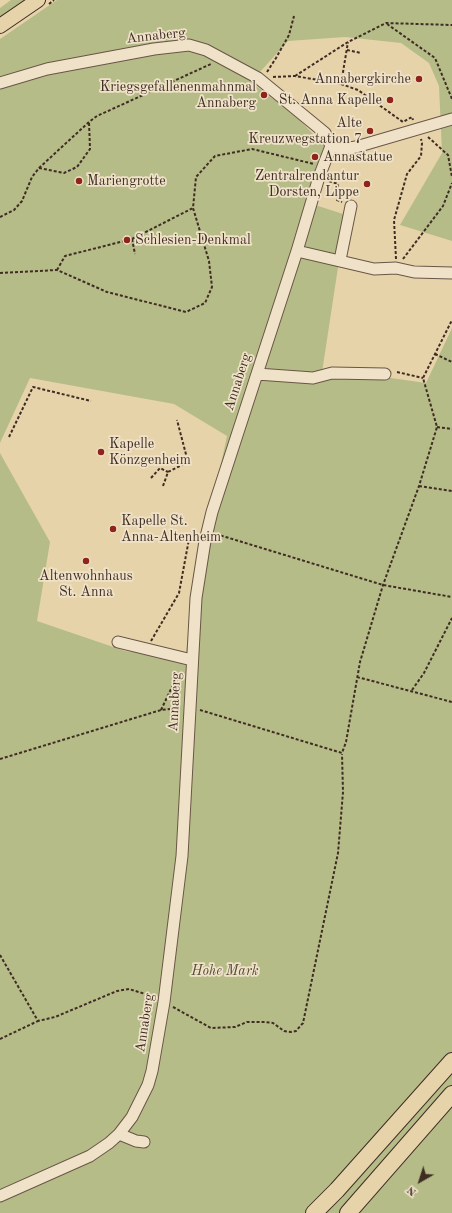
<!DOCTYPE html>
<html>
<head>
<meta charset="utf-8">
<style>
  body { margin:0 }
  #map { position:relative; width:452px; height:1213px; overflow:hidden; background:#e7d3aa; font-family:"Old Standard TT",serif }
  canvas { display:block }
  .north { position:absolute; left:400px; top:1161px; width:40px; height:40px; -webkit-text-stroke:3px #efe2c8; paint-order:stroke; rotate:219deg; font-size:11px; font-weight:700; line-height:16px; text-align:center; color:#3f2d24 }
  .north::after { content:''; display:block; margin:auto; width:14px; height:18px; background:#3f2d24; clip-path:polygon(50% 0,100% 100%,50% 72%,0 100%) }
</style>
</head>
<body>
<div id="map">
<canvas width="452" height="1213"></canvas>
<div class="north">N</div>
</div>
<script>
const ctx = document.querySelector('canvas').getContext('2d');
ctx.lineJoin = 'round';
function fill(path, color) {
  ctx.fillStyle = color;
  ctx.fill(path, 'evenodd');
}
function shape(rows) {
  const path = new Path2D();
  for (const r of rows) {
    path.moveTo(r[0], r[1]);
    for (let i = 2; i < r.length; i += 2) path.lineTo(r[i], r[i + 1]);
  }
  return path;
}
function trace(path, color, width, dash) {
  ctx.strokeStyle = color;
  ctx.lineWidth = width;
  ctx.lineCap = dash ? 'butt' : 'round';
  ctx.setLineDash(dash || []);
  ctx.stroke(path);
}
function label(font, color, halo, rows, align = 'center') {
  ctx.font = font + ' "Old Standard TT",serif';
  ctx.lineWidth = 3.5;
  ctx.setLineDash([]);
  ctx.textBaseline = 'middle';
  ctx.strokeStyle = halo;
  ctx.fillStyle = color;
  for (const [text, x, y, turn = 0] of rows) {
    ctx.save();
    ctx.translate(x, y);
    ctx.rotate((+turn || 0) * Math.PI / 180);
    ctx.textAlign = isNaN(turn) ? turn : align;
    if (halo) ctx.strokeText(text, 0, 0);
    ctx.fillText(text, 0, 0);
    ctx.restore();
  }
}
fill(shape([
  [11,0,28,0,0,19,0,8],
  [57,0,452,0,452,241,400,225,442,153,439,86,429,63,401,43,345,37,288,41,251,82,298,118,325,147,306,202,346,215,321,379,384,377,426,383,452,328,452,1213,0,1213,0,453,50,542,37,621,125,651,185,660,194,590,227,436,174,404,30,378,0,443,0,39]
]), '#b6bc88');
const minor = shape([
  [0,83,47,69,154,49,189,45,206,50,258,78,325,133,331,146,319,177,297,251,212,512,205,541,196,598,182,856,164,1002,152,1071,148,1085,132,1117,119,1134,109,1143,90,1156,0,1196],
  [331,146,343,149,356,147,452,119],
  [297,251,374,269,396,268,414,272,452,273],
  [340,260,351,206],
  [257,374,313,378,332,373,385,374],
  [118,642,192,660],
  [119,1134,136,1141,144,1142]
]);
const major = shape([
  [0,26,38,0]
]);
const highway = shape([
  [314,1213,337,1190,452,1061],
  [348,1213,452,1094]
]);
trace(minor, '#695646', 13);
trace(major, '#3f2d24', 16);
trace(highway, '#3f2d24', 18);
trace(shape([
  [49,4,54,0],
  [387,24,435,58,452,99],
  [347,50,361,53],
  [267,72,276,58,289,35,294,16],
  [295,76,348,42,386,23,452,25],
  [273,77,295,76,341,84,348,42],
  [341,84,358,90,403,122,412,117,413,120],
  [428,137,448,155,452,177],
  [39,168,64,173,77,167,90,149,89,122],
  [329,181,338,184,337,200,342,202],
  [0,217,14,210,22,201,32,177,39,168,89,122,97,116,211,64],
  [132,239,135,254],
  [396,259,394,220,407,174,421,156,422,143,421,139],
  [403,259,443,206,452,183],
  [57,270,65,256,132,239,193,208],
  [0,273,57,270,107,292,186,312,205,303,212,287,209,261,193,208,196,177,215,156,252,149,314,164],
  [435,354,452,362],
  [397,372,423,378],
  [437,427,452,429],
  [9,437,33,387,91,401],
  [151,478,160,468,168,472],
  [163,486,168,472,188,462,177,420],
  [419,486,452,491],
  [216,534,383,585,452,597],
  [151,641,179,593,189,539],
  [357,677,452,702],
  [412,690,424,673,452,618],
  [161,710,172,687,181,683],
  [200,710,342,753,346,742,360,662,383,585,419,486,437,427,423,378,452,320],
  [0,759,161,710,180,708],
  [0,955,38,1021,55,1017,117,991,129,989,155,997],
  [173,1007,211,1028,235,1027,247,1022,265,1022,273,1023,284,1031,291,1032,296,1031,303,1023,338,853,343,792,342,754],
  [0,1039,38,1021]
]), '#3f2d24', 2, [3, 2]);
trace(minor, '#efe2c8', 11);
trace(major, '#e7d3aa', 14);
trace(highway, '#e7d3aa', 16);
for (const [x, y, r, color] of [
  [419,79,4,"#8f2418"],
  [264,95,4,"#8f2418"],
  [390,100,4,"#8f2418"],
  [370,131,4,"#8f2418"],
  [315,157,4,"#8f2418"],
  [79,181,4,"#8f2418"],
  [367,184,4,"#8f2418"],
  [127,240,4,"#8f2418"],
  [101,452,4,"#8f2418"],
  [113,529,4,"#8f2418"],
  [86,561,4,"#8f2418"]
]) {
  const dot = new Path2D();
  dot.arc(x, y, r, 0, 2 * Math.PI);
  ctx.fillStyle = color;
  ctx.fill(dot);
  trace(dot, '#efe2c8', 1.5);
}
label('14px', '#3f2d24', '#efe2c8', [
  ["Annaberg",156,36,-6],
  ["Annaberg",238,382,-72],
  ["Annaberg",175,702,-87],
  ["Annaberg",145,1023,-81]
]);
label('14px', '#3f2d24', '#efe2c8', [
  ["Annabergkirche",411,79],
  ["Kriegsgefallenenmahnmal",256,87],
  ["Annaberg",256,103],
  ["St. Anna Kapelle",382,100],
  ["Alte",362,123],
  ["Kreuzwegstation 7",362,139],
  ["Annastatue",323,157,"left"],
  ["Zentralrendantur",359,176],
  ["Dorsten, Lippe",359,192],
  ["Mariengrotte",87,181,"left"],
  ["Schlesien-Denkmal",135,240,"left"],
  ["Kapelle",109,444,"left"],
  ["Könzgenheim",109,460,"left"],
  ["Kapelle St.",121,521,"left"],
  ["Anna-Altenheim",121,537,"left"],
  ["Altenwohnhaus",86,576,"center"],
  ["St. Anna",86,592,"center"]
], 'right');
label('italic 14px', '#574a38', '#efe2c8', [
  ["Hohe Mark",225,971]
]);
</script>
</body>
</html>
